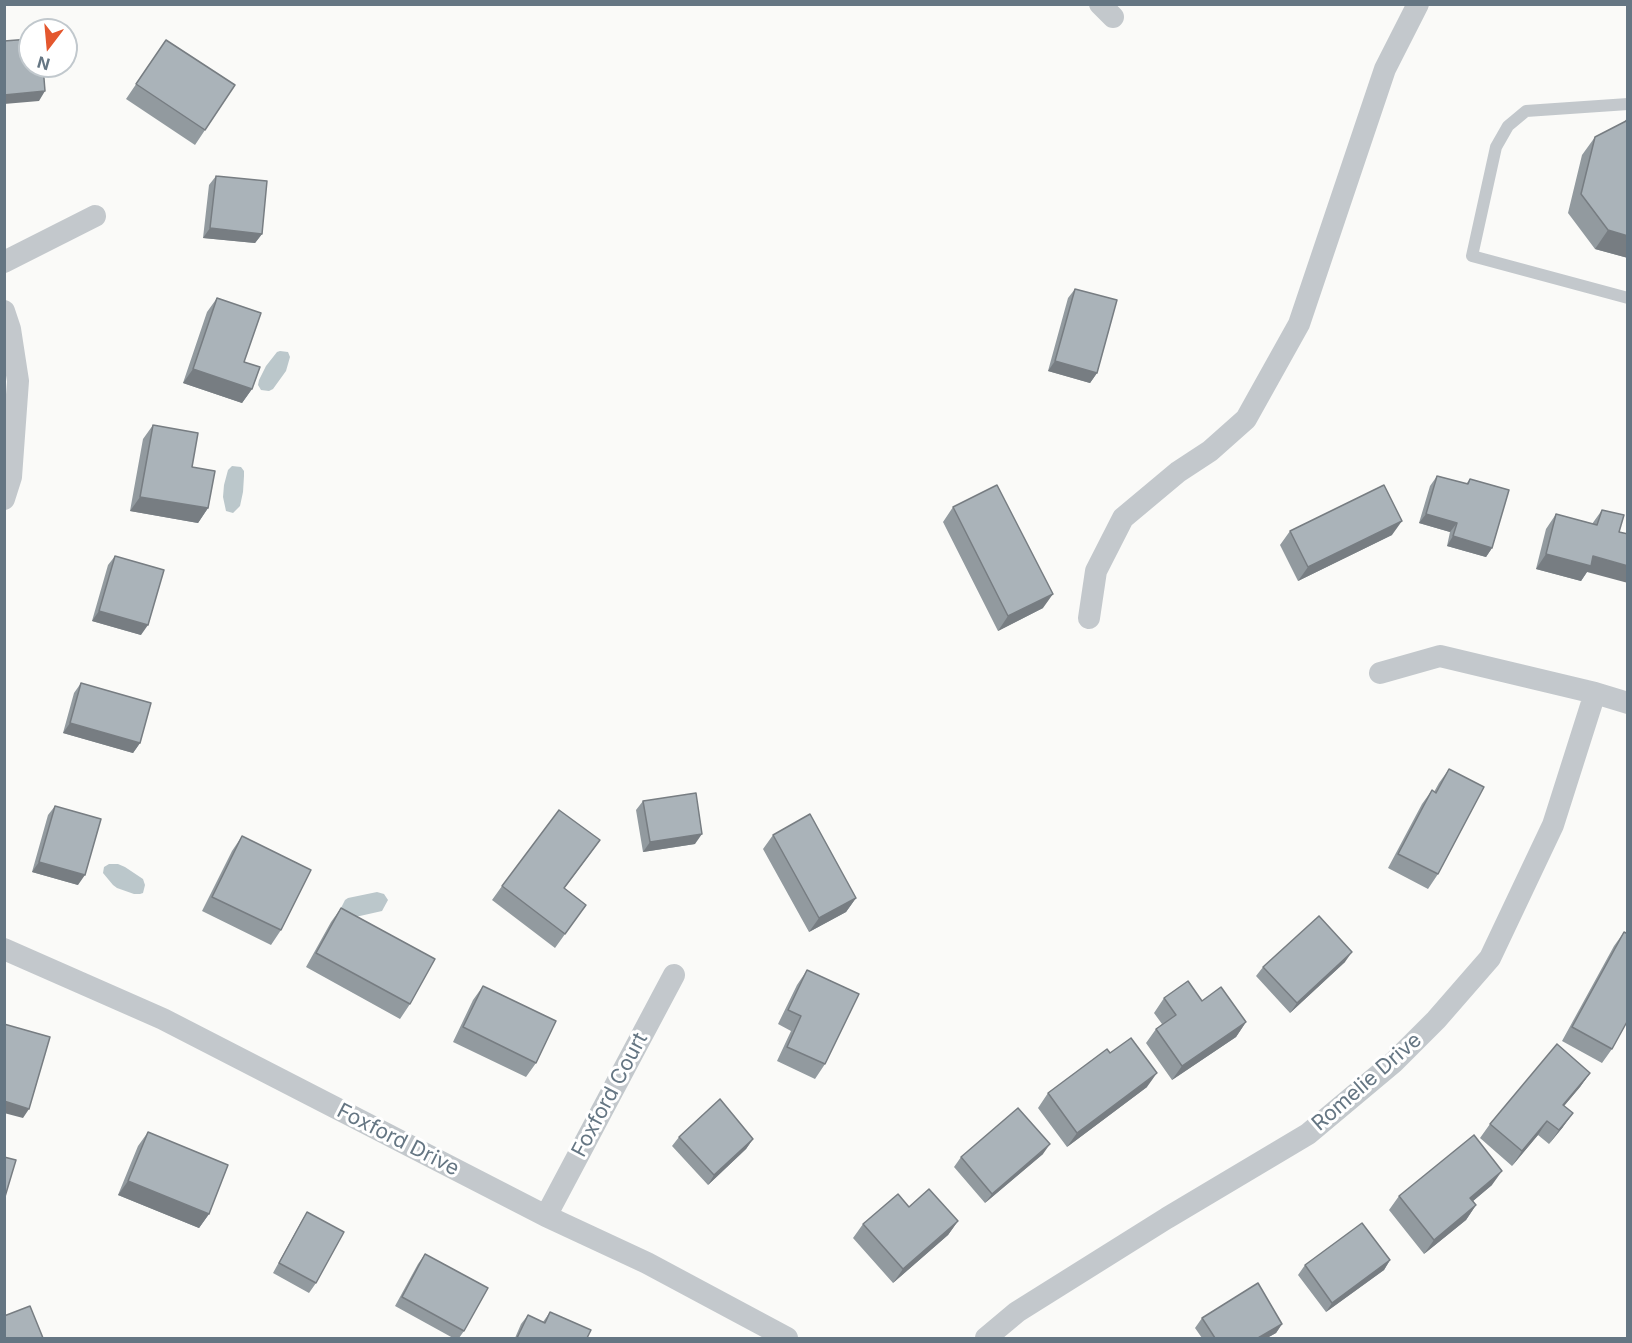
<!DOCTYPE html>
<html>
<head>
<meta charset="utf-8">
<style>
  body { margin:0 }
  #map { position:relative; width:1632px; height:1343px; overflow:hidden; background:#fafaf8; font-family:Inter,sans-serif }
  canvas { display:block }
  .frame { position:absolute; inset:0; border:6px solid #657683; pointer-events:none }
  .north { position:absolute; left:18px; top:18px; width:60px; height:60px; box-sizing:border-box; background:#fff; border:2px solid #c1c8cd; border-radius:50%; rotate:196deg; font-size:16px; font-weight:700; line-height:24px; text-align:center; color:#657683 }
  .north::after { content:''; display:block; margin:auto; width:21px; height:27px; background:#e4572e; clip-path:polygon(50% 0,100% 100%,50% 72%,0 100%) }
</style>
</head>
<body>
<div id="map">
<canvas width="1632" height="1343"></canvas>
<div class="frame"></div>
<div class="north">N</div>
</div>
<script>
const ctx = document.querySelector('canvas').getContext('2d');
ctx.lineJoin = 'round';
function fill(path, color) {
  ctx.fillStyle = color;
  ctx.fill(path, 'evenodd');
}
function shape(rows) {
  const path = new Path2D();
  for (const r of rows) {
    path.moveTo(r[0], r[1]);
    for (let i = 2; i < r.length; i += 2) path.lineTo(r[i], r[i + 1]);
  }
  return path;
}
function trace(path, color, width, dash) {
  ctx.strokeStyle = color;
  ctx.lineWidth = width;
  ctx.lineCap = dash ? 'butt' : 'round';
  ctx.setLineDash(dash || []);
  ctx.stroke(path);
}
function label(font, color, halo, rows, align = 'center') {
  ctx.font = font + ' Inter,sans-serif';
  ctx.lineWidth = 6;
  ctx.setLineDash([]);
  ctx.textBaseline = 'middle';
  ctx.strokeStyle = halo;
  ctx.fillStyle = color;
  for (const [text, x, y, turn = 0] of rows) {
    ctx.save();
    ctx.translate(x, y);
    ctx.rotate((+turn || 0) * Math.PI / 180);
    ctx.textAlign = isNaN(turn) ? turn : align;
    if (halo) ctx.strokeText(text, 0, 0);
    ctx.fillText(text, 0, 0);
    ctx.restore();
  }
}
fill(shape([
  [280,351,288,352,290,357,286,371,273,389,269,391,261,390,258,385,259,380,266,366,277,352],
  [232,466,241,467,244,471,244,476,243,492,240,506,233,513,226,511,223,497,224,485,228,470],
  [109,864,118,864,125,867,143,879,145,885,143,893,140,894,134,894,117,888,113,885,103,873,104,867],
  [377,892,384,894,388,900,382,911,351,918,341,908,345,900,348,898]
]), '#bbc7cb');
trace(shape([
  [1628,104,1526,111,1508,126,1496,147,1472,256,1628,298]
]), '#c3c8cc', 12);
trace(shape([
  [1100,4,1113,17],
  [4,262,95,216],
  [4,311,10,329,18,381,11,477,4,499],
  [1089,618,1096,571,1123,518,1178,472,1210,451,1246,419,1299,324,1385,69,1418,4],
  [1380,673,1440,656,1595,693,1628,703],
  [4,949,163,1019,546,1216,647,1263,787,1338],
  [546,1216,674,975],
  [986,1338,1017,1312,1167,1218,1308,1134,1394,1062,1436,1020,1490,958,1553,825,1595,693]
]), '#c3c8cc', 22);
fill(shape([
  [166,40,205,130,195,145,126,99],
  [1628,117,1628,258,1595,249,1568,213,1582,155,1595,137,1624,122],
  [216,176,262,234,255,243,203,238,209,185],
  [1075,289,1097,373,1090,383,1048,371,1068,298],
  [217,298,244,362,252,389,242,403,183,383,207,312],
  [153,425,192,467,208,508,198,523,130,511,143,439],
  [1437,476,1466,484,1470,479,1492,548,1486,557,1447,546,1450,532,1419,523,1430,486],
  [953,507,1043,608,998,631,943,522],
  [1602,510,1587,572,1581,581,1536,569,1546,529,1556,514,1592,524],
  [1290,531,1392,535,1298,581,1280,545],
  [115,556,141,635,92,621,108,565],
  [81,683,140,743,133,753,63,733,74,693],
  [1449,769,1438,874,1428,889,1388,868,1422,804,1432,790,1434,792,1439,783],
  [643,801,695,844,643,852,636,810],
  [55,806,78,885,32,872,48,815],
  [773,835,856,898,846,912,809,932,763,849],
  [242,836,281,930,271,945,202,911,232,851],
  [600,840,564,888,586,905,555,948,492,900,502,886],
  [341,908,410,1004,400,1019,306,967,331,922],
  [1624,932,1612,1049,1602,1063,1562,1041,1614,946],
  [1345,962,1290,1013,1256,976,1263,967],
  [807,970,825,1064,815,1079,777,1061,791,1031,778,1024,797,985],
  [483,986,536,1063,526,1077,453,1042,473,1000],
  [1164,998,1202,1001,1246,1022,1236,1037,1172,1080,1146,1043,1156,1029,1162,1024,1154,1013],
  [1110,1053,1147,1087,1067,1147,1038,1108,1048,1093],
  [1590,1073,1580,1087,1564,1106,1563,1127,1549,1144,1538,1135,1512,1166,1480,1138,1490,1124],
  [148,1132,209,1214,199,1228,118,1195,138,1146],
  [679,1137,753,1139,746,1149,708,1185,672,1146],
  [1043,1154,985,1203,954,1167,961,1157],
  [1492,1185,1473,1201,1476,1205,1466,1220,1424,1254,1389,1210,1399,1196],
  [307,1212,316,1283,309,1293,273,1273,301,1222],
  [958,1221,948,1235,893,1283,853,1238,863,1224],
  [425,1254,464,1331,459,1338,453,1338,395,1306,418,1264],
  [1390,1260,1384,1270,1326,1312,1298,1275,1305,1265],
  [550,1312,587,1338,515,1338,521,1324,528,1315,543,1322],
  [1202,1318,1282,1324,1276,1333,1267,1338,1202,1338,1195,1328]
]), '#929a9f');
fill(shape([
  [45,91,39,101,4,104,4,95],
  [210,228,262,234,255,243,203,238],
  [1608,230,1628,236,1628,258,1595,249],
  [1055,361,1097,373,1090,383,1048,371],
  [193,369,252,389,242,403,183,383],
  [140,497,208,508,198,523,130,511],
  [1426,514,1457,523,1450,532,1419,523],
  [1402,521,1392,535,1298,581,1308,567],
  [1453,536,1492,548,1486,557,1447,546],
  [1546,554,1593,556,1628,566,1628,583,1587,572,1581,581,1536,569],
  [1053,594,1043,608,998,631,1008,616],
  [99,611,148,625,141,635,92,621],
  [70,723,140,743,133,753,63,733],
  [702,834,695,844,643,852,650,842],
  [600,840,590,854,554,902,564,888],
  [39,862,85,875,78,885,32,872],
  [856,898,846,912,809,932,819,918],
  [1352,952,1345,962,1290,1013,1297,1003],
  [1246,1022,1236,1037,1172,1080,1182,1066],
  [1157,1073,1147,1087,1067,1147,1077,1133],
  [1590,1073,1580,1087,1553,1119,1563,1105],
  [4,1101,29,1109,23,1118,4,1113],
  [1573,1113,1563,1127,1549,1144,1559,1130],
  [1547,1121,1538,1135,1512,1166,1522,1151],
  [753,1139,746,1149,708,1185,714,1175],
  [1050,1144,1043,1154,985,1203,992,1194],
  [1502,1171,1492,1185,1460,1212,1470,1198],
  [128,1181,209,1214,199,1228,118,1195],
  [1476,1205,1466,1220,1424,1254,1434,1240],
  [958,1221,948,1235,893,1283,903,1269],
  [1390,1260,1384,1270,1326,1312,1332,1303],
  [1282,1324,1276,1333,1267,1338,1258,1338]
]), '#777d82');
const building = shape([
  [30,39,30,66,43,66,45,91,4,95,4,41,30,39],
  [166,40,235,85,205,130,136,84,166,40],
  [1628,120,1628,236,1608,230,1581,194,1595,137,1628,120],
  [216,176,267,181,262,234,210,228,216,176],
  [1075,289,1117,300,1097,373,1055,361,1075,289],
  [217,298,261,313,244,362,260,367,252,389,193,369,217,298],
  [153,425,198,433,192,467,215,471,208,508,140,497,153,425],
  [1437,476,1468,484,1470,479,1509,490,1492,548,1453,536,1457,523,1426,514,1437,476],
  [997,485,1053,594,1008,616,953,507,997,485],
  [1384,485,1402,521,1308,567,1290,531,1384,485],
  [1602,510,1624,515,1619,532,1628,534,1628,566,1593,556,1591,566,1546,554,1556,514,1597,525,1602,510],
  [115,556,164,570,148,625,99,611,115,556],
  [81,683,151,703,140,743,70,723,81,683],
  [1449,769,1484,787,1438,874,1398,854,1432,790,1436,793,1449,769],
  [696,793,702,834,650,842,643,801,696,793],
  [55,806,101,819,85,875,39,862,55,806],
  [559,810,600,840,564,888,586,905,565,934,502,886,559,810],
  [810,814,856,898,819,918,773,835,810,814],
  [242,836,311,870,281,930,212,897,242,836],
  [341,908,435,959,410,1004,316,953,341,908],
  [1319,916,1352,952,1297,1003,1263,967,1319,916],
  [1624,932,1628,934,1628,1020,1612,1049,1572,1027,1624,932],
  [807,970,859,994,825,1064,787,1047,801,1016,788,1010,807,970],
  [1188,981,1202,1001,1221,987,1246,1022,1182,1066,1156,1029,1176,1015,1164,998,1188,981],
  [483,986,556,1021,536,1063,463,1027,483,986],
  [4,1024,50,1037,29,1109,4,1101,4,1024],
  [1131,1038,1157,1073,1077,1133,1048,1093,1107,1049,1110,1053,1131,1038],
  [1557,1044,1590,1073,1563,1105,1573,1113,1559,1130,1547,1121,1522,1151,1490,1124,1557,1044],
  [720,1099,753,1139,714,1175,679,1137,720,1099],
  [1018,1108,1050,1144,992,1194,961,1157,1018,1108],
  [148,1132,228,1165,209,1214,128,1181,148,1132],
  [1474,1135,1502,1171,1470,1198,1476,1205,1434,1240,1399,1196,1474,1135],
  [4,1157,16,1160,4,1200,4,1157],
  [929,1189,958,1221,903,1269,863,1224,898,1194,909,1207,929,1189],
  [307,1212,344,1232,316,1283,279,1263,307,1212],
  [1362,1223,1390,1260,1332,1303,1305,1265,1362,1223],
  [425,1254,488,1288,464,1331,402,1297,425,1254],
  [1258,1283,1282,1324,1258,1338,1215,1338,1202,1318,1258,1283],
  [30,1306,43,1338,4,1338,4,1316,30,1306],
  [550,1312,591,1330,587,1338,517,1338,528,1315,545,1323,550,1312]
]);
fill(building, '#aab3b9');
trace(building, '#777d82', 1.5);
label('21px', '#657683', '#fff', [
  ["Romelie Drive",1367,1082,-41],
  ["Foxford Court",610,1095,-62],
  ["Foxford Drive",398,1140,27]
]);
</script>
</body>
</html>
